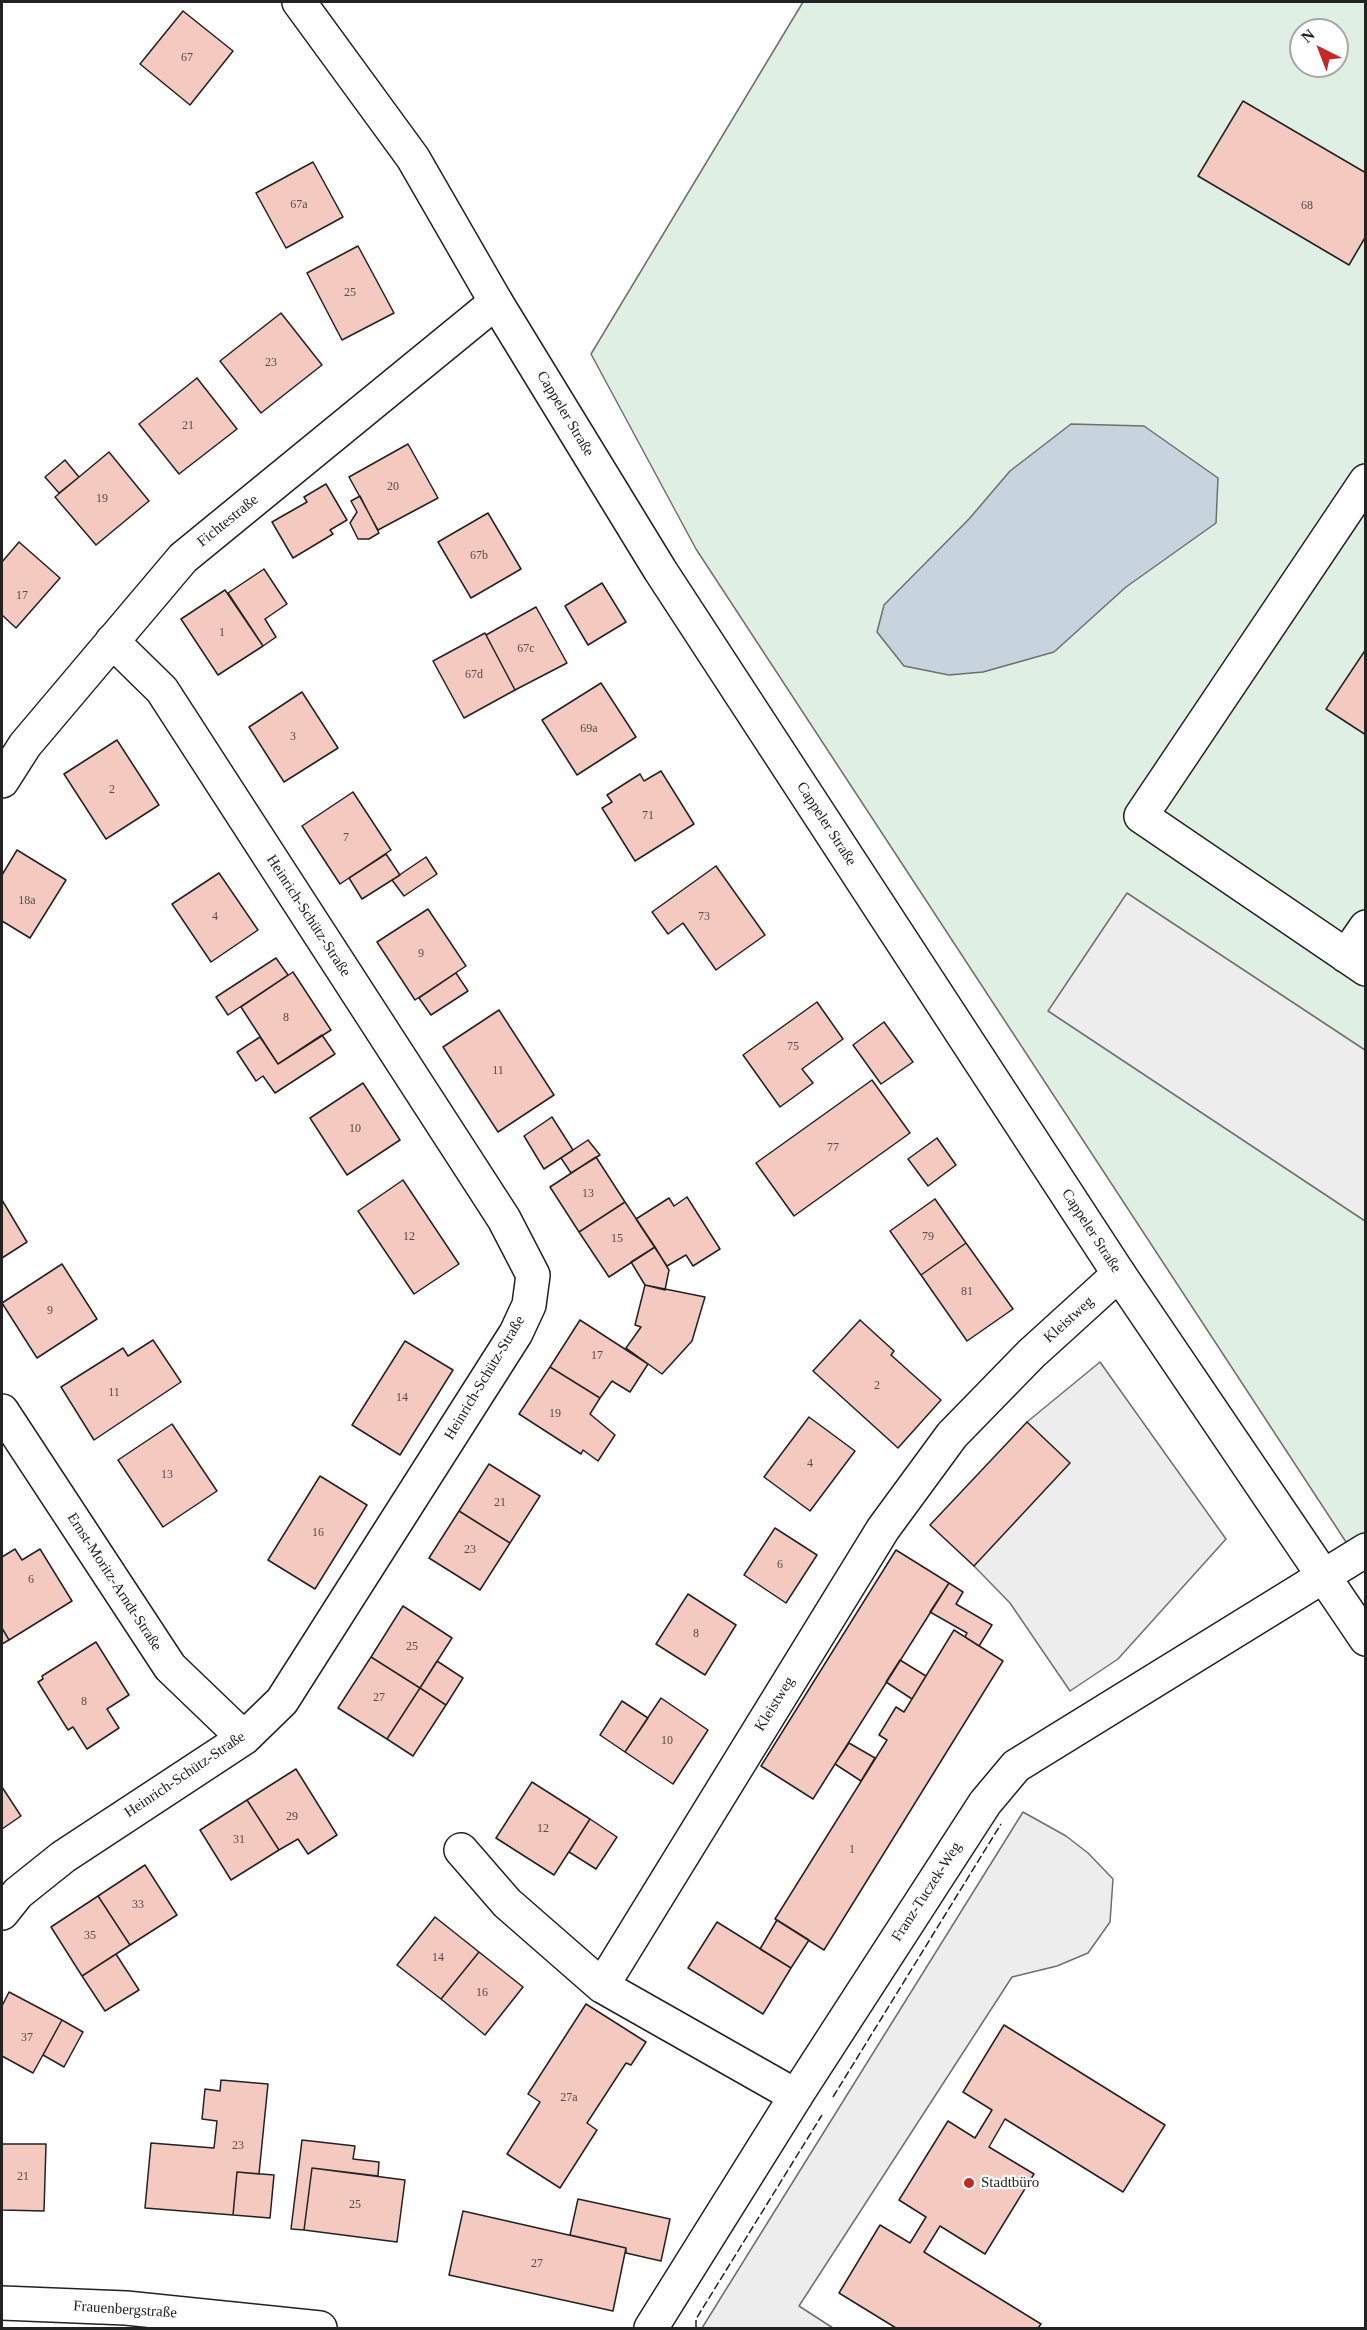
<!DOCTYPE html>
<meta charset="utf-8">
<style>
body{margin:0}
#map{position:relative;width:1367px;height:2330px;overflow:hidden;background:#fff;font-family:Georgia,serif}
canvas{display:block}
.frame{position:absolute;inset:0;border:3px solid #222;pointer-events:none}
.north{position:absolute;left:1289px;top:18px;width:60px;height:60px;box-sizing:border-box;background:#fff;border:2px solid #a7a7a7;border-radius:50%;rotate:318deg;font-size:16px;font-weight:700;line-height:24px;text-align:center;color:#222}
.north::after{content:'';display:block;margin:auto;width:21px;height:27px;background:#c62828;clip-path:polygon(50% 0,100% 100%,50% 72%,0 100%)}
</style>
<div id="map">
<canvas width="1367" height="2330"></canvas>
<div class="frame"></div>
<div class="north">N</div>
</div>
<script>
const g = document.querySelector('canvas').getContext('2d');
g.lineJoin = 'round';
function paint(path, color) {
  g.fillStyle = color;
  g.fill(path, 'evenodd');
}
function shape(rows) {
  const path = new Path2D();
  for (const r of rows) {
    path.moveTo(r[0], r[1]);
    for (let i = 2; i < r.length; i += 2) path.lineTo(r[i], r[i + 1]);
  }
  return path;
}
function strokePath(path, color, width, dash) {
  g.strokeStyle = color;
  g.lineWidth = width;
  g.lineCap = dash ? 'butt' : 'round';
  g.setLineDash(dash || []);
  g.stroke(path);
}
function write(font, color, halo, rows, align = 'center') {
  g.font = font + ' Georgia,serif';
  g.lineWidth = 4.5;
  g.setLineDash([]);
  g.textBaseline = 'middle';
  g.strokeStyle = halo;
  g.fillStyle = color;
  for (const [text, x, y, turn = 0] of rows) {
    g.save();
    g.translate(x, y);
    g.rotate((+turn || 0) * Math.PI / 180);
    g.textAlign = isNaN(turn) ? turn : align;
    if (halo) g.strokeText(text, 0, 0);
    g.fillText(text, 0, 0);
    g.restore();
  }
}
const green = shape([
 [803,2,1365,2,1365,1571,696,549,591,354,803,2],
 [1301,30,1337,30,1337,66,1301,66,1301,30]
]);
paint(green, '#e0efe3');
strokePath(green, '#6f6f6f', 1.5);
const parking = shape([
 [1127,893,1365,1050,1365,1221,1048,1011,1127,893],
 [1100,1362,1226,1539,1118,1659,1070,1691,1010,1603,974,1566,1027,1422,1100,1362],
 [1023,1812,1066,1836,1088,1853,1113,1879,1110,1922,1088,1953,1057,1966,1012,1977,799,2306,833,2328,702,2328,1023,1812]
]);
paint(parking, '#ededed');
strokePath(parking, '#6f6f6f', 1.5);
const water = shape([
 [1071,424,1144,426,1218,478,1216,523,1126,587,1054,652,983,672,949,675,904,666,877,632,884,605,969,519,1010,471,1071,424]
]);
paint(water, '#c7d3dd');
strokePath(water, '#6f6f6f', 1.5);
const building = shape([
 [183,11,233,51,190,105,140,64,183,11],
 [1243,101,1366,173,1366,236,1349,265,1198,176,1243,101],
 [313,162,343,217,286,248,256,193,313,162],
 [358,246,394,313,342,340,307,273,358,246],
 [281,313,322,365,261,413,220,361,281,313],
 [197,378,237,429,179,474,139,424,197,378],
 [408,444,438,498,378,530,349,477,408,444],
 [109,452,149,501,96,545,55,497,109,452],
 [65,460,79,477,59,493,45,477,65,460],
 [326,484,347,520,330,530,333,534,293,558,272,522,307,502,304,497,326,484],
 [360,496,379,533,369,539,358,539,350,523,357,512,351,501,360,496],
 [488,513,521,569,471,598,438,542,488,513],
 [19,542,60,578,16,628,2,615,2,562,19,542],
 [264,569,287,604,265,619,276,637,263,646,228,593,264,569],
 [602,583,626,622,588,645,565,606,602,583],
 [225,590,263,646,218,675,181,619,225,590],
 [536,607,567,663,515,690,486,635,536,607],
 [485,633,515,690,464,718,433,661,485,633],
 [1366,649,1366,735,1326,709,1366,649],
 [601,683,636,737,577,775,542,720,601,683],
 [302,692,338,748,284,782,249,727,302,692],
 [117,740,159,805,106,839,64,774,117,740],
 [661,771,694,824,635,861,602,808,612,802,607,795,640,774,644,781,661,771],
 [353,792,391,850,340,884,302,826,353,792],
 [17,850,66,880,30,938,2,921,2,875,17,850],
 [386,854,400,875,362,899,349,878,386,854],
 [426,857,437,874,404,896,392,880,426,857],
 [716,866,765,935,716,970,683,923,668,934,652,912,716,866],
 [219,873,258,930,211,962,172,904,219,873],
 [428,909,466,966,415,1000,377,942,428,909],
 [276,958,288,975,228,1015,216,997,276,958],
 [293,972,331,1030,278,1064,241,1007,293,972],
 [456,973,468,991,431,1015,419,998,456,973],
 [817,1002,843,1039,802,1069,813,1083,780,1107,743,1055,817,1002],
 [499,1010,554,1095,498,1132,443,1047,499,1010],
 [884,1022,913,1062,881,1084,853,1045,884,1022],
 [322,1035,335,1054,275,1093,263,1076,256,1081,237,1052,260,1037,278,1064,322,1035],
 [872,1080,910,1133,794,1216,756,1163,872,1080],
 [363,1083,400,1140,347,1175,310,1118,363,1083],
 [552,1117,573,1150,544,1169,524,1136,552,1117],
 [937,1138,956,1165,928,1186,908,1159,937,1138],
 [588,1140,600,1155,571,1173,561,1158,588,1140],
 [596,1157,625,1202,579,1232,550,1187,596,1157],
 [403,1180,459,1264,414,1294,358,1211,403,1180],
 [687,1197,720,1249,693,1266,686,1255,667,1266,636,1219,669,1198,674,1206,687,1197],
 [935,1199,966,1243,921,1275,890,1231,935,1199],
 [2,1200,27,1242,2,1258,2,1200],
 [625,1202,655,1247,609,1277,579,1232,625,1202],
 [966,1243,1013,1309,967,1341,921,1275,966,1243],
 [655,1247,669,1270,665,1290,645,1285,631,1262,655,1247],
 [62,1264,97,1319,37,1358,2,1303,62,1264],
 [645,1285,705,1297,692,1341,662,1374,626,1348,641,1327,635,1325,645,1285],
 [580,1320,648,1364,630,1392,612,1381,600,1398,550,1367,580,1320],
 [860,1320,894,1351,891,1355,941,1400,898,1448,813,1371,860,1320],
 [153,1340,181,1382,94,1440,61,1387,123,1348,128,1356,153,1340],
 [405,1341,453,1370,400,1455,352,1425,405,1341],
 [550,1367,600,1398,590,1414,615,1435,598,1461,583,1450,581,1454,519,1414,550,1367],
 [809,1417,855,1451,810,1511,764,1477,809,1417],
 [1027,1422,1070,1463,974,1566,930,1525,1027,1422],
 [172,1424,217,1491,163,1527,118,1460,172,1424],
 [489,1464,540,1496,510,1543,459,1511,489,1464],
 [320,1476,367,1505,315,1589,268,1560,320,1476],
 [459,1511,510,1543,480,1590,429,1558,459,1511],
 [775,1528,817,1555,786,1603,744,1575,775,1528],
 [15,1549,22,1560,40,1549,72,1601,9,1640,2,1628,2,1557,15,1549],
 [896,1550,949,1583,813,1799,761,1766,896,1550],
 [949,1583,963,1592,956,1604,992,1625,979,1646,965,1637,967,1633,930,1612,949,1583],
 [688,1594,736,1625,705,1675,656,1644,688,1594],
 [403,1606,452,1638,420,1688,371,1657,403,1606],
 [2,1628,9,1640,2,1644,2,1628],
 [954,1630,1003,1661,824,1950,775,1919,887,1740,879,1735,896,1707,904,1712,954,1630],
 [96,1642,129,1695,107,1709,119,1728,87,1749,73,1727,68,1730,38,1682,43,1679,42,1676,96,1642],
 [371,1657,420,1688,387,1739,338,1708,371,1657],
 [900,1660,926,1676,912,1699,886,1682,900,1660],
 [437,1661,463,1678,446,1705,420,1688,437,1661],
 [420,1688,446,1705,413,1756,387,1739,420,1688],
 [661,1698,708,1730,673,1784,625,1752,661,1698],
 [622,1701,648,1718,625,1752,600,1735,622,1701],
 [849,1743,875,1758,861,1781,835,1764,849,1743],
 [296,1769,337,1835,308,1854,298,1839,279,1850,247,1800,296,1769],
 [532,1782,590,1819,554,1875,496,1838,532,1782],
 [2,1787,21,1816,2,1829,2,1787],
 [247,1800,279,1850,231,1880,200,1830,247,1800],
 [590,1819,617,1837,596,1869,569,1852,590,1819],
 [145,1865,177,1915,130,1945,98,1896,145,1865],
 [98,1896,130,1945,82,1976,51,1927,98,1896],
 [435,1917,479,1952,441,1999,397,1965,435,1917],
 [777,1920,809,1940,791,1968,760,1949,777,1920],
 [717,1922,791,1968,763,2014,688,1968,717,1922],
 [479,1952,523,1987,485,2035,441,1999,479,1952],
 [116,1954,139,1990,105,2011,82,1976,116,1954],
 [9,1992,62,2020,33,2073,2,2056,2,2006,9,1992],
 [586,2004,646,2042,631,2065,626,2063,587,2123,597,2130,560,2188,507,2154,540,2102,528,2094,586,2004],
 [62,2020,83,2032,64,2067,43,2055,62,2020],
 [1004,2025,1165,2125,1123,2192,1005,2119,989,2147,1034,2174,985,2254,940,2226,924,2252,1041,2324,1038,2328,896,2328,839,2293,880,2225,910,2243,926,2217,899,2200,948,2121,975,2138,992,2110,963,2092,1004,2025],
 [221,2080,268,2084,259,2174,237,2172,233,2215,145,2208,151,2143,214,2148,217,2121,202,2119,205,2089,220,2091,221,2080],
 [302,2140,355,2146,353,2159,379,2162,378,2176,312,2168,304,2230,291,2229,302,2140],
 [2,2144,46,2144,44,2211,2,2210,2,2144],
 [312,2168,405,2180,397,2242,304,2230,312,2168],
 [237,2172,274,2175,270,2218,233,2215,237,2172],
 [578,2199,670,2219,661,2261,626,2253,626,2248,570,2235,578,2199],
 [463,2211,626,2248,613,2311,449,2275,463,2211]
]);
paint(building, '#f3c9c0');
strokePath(building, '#222', 1.5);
const minor = shape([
 [1366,481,1141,816,1366,969],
 [2,781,25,745,183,558,496,302],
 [1346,956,1366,927],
 [2,1411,170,1667,244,1738],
 [461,1850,507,1903,602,1986],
 [2,1913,18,1893,63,1857,244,1738,282,1701,516,1333,529,1305,533,1275,504,1219,162,690,112,641],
 [796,2096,602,1986,883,1529,952,1435,1031,1354,1119,1274],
 [2,2303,126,2308,320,2328],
 [651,2328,799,2091,985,1803,1016,1766,1366,1550]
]);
const major = shape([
 [299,2,413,158,496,302,660,570,1119,1274,1366,1639]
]);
strokePath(minor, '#222', 36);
strokePath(major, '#222', 36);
strokePath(minor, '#fff', 33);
strokePath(major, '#fff', 33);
strokePath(shape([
 [833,2097,1001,1824],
 [696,2328,696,2319,822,2115]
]), '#222', 1.5, [8, 3]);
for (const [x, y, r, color] of [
 [969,2183,6,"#c62828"]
]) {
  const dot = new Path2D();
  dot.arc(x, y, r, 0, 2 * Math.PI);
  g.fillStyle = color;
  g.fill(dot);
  strokePath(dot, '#fff', 2);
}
write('12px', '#564c4a', null, [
 ["67",187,58],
 ["67a",299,205],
 ["68",1307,206],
 ["25",350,293],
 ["23",271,363],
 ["21",188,426],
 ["20",393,487],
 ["19",102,499],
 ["67b",479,556],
 ["17",22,596],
 ["1",222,633],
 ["67c",526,649],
 ["67d",474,675],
 ["69a",589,729],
 ["3",293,737],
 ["2",112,790],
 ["71",648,816],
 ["7",346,838],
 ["18a",27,901],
 ["4",215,917],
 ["73",704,917],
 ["9",421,954],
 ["8",286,1018],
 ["75",793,1047],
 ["11",498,1071],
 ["10",355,1129],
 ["77",833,1148],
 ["13",588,1194],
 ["12",409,1237],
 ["79",928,1237],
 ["15",617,1239],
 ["81",967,1292],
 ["9",50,1311],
 ["17",597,1356],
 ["2",877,1386],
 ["11",114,1393],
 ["14",402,1398],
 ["19",555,1414],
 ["4",810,1464],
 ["13",167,1475],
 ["21",500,1503],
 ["16",318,1533],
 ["23",470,1550],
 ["6",780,1565],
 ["6",31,1580],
 ["8",696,1634],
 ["25",412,1647],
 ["27",379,1698],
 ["8",84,1702],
 ["10",667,1741],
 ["29",292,1817],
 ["12",543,1829],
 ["31",239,1840],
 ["1",852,1850],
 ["33",138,1905],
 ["35",90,1936],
 ["14",438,1958],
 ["16",482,1993],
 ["37",27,2038],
 ["27a",569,2098],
 ["23",238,2146],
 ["21",23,2177],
 ["25",355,2205],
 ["27",537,2264]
]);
write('15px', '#222', '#fff', [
 ["Cappeler Straße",565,414,59],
 ["Fichtestraße",228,521,-39],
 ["Cappeler Straße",826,824,57],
 ["Heinrich-Schütz-Straße",308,916,57],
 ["Cappeler Straße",1091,1231,57],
 ["Kleistweg",1069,1320,-42],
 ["Heinrich-Schütz-Straße",485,1378,-59],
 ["Ernst-Moritz-Arndt-Straße",114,1582,57],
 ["Kleistweg",775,1704,-58],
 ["Heinrich-Schütz-Straße",185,1775,-34],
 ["Franz-Tuczek-Weg",927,1892,-57],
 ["Frauenbergstraße",125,2310,4]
]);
write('15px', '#222', '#fff', [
 ["Stadtbüro",981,2183]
], 'left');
</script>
